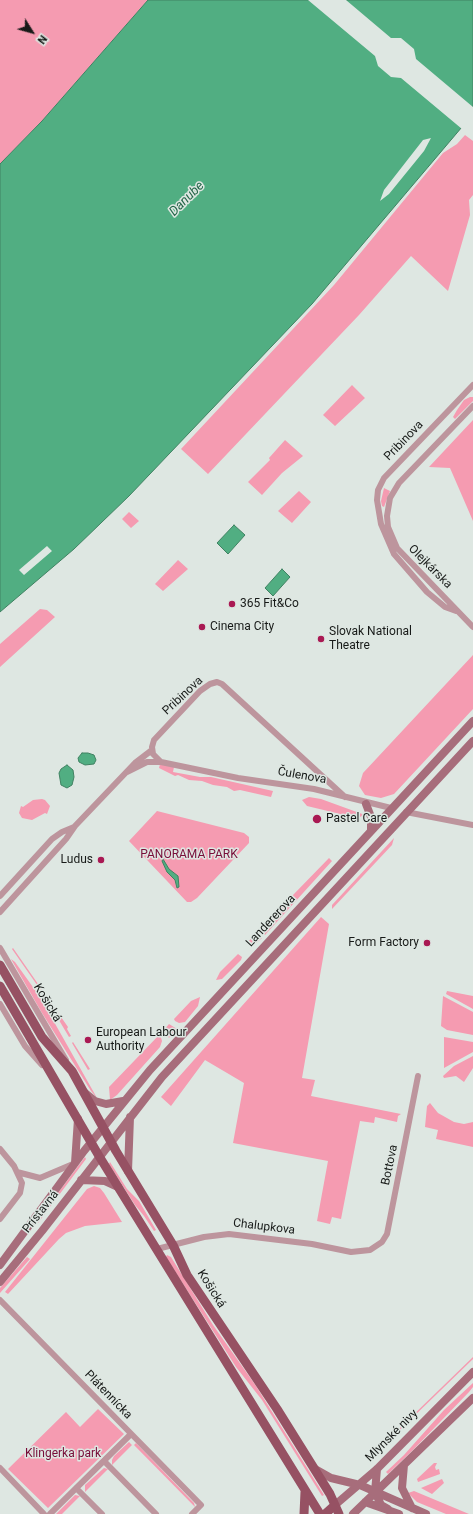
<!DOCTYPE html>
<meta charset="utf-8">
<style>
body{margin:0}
#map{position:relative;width:473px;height:1514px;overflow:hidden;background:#dee7e2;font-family:Roboto,sans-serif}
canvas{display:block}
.north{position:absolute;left:12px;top:12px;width:40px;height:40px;-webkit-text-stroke:3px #dee7e2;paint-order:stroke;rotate:127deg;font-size:11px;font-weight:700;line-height:16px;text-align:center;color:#171a18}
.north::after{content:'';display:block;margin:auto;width:14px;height:18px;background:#171a18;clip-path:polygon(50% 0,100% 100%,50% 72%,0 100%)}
</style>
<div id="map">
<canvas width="473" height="1514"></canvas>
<div class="north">N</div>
</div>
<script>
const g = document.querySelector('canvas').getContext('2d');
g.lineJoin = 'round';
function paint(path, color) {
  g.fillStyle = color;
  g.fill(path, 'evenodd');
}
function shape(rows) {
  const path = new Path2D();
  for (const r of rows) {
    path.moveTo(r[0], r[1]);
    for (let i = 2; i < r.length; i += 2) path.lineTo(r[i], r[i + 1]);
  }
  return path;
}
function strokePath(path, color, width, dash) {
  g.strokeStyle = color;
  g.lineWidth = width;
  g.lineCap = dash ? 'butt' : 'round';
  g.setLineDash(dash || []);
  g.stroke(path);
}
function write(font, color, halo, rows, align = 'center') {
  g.font = font + ' Roboto,sans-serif';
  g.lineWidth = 3;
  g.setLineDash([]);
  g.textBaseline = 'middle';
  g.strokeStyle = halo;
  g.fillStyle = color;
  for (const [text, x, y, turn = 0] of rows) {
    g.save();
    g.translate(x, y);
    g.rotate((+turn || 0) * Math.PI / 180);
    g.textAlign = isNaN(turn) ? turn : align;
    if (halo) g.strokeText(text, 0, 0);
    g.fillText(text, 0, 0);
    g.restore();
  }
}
paint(shape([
 [0,0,148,0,42,121,0,164],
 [465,135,473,141,473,195,469,200,470,215,448,291,411,256,359,315,208,474,181,449,334,285,443,153,457,144],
 [352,385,365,398,335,426,323,415],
 [470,397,473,397,473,401,455,419,453,417,457,410,464,400],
 [473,420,473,521,450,468,429,467],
 [285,440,303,456,282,473,262,495,248,482,270,460,269,458],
 [384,488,390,491,384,507,382,506,381,501],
 [299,491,311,502,292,523,278,511],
 [129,512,139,521,131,528,122,519],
 [178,560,188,569,163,591,155,584],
 [40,609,47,610,55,617,0,667,0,644],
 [473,655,473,709,394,794,381,798,365,795,359,786,363,773],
 [160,764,174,767,173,772,200,777,211,777,273,791,271,797,240,790,234,791,227,787,213,785,202,781,189,780,178,775,175,776,159,768],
 [309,797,321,799,365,815,357,818,307,806,302,800],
 [42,799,45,800,50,806,47,814,45,813,32,820,22,818,19,813,21,806,23,807,33,800],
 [157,811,244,833,249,837,249,843,197,898,191,902,187,902,129,841],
 [394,838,392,845,332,909,332,905],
 [329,858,332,861,265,935,259,930],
 [321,917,329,924,302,1078,315,1080,311,1096,401,1114,398,1116,397,1122,375,1117,374,1123,360,1121,341,1219,332,1217,330,1224,317,1221,328,1161,233,1143,244,1083,205,1060,171,1106,161,1097],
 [256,933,262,938,255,944,250,944,248,942],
 [13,948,68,1027,67,1029,71,1036,69,1037,44,995,12,949],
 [238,954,242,957,241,960,222,979,216,980,220,972],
 [11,959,15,962,40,997,97,1098,91,1091,42,1013],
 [447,991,473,996,473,1009,446,994],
 [443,996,473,1012,473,1035,447,1030,441,1026],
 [200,997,198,1006,185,1022,179,1023,175,1021,174,1019,191,1001],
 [169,1024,177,1029,169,1038,164,1030],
 [160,1034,162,1041,160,1047,117,1095,110,1100,109,1087],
 [444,1037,473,1042,473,1052,444,1068],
 [73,1042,90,1069,88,1070,72,1043],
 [473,1056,473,1068,464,1082,456,1076,444,1078,443,1076,454,1066],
 [430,1103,438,1113,454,1122,464,1124,473,1122,473,1147,436,1139,438,1130,425,1127,427,1106],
 [85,1157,86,1159,38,1223,37,1221],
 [110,1162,127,1189,139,1201,156,1230,154,1231,144,1216,135,1205,109,1164],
 [94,1186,100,1188,104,1193,122,1222,85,1226,66,1233,59,1239,8,1294,5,1292,87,1189],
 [167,1255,171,1257,213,1325,256,1386,324,1495,322,1496,262,1400,236,1367,166,1257],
 [27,1257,30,1259,0,1293,0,1288],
 [473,1357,473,1359,376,1453,375,1452],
 [473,1383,473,1387,469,1392,413,1450,388,1474,386,1472,404,1455,444,1410],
 [98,1409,124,1434,48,1508,8,1469,66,1412,80,1427],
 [129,1442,132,1445,112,1465,112,1460,114,1456],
 [136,1443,194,1503,195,1507,134,1445],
 [434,1463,437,1463,435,1467,436,1470,439,1469,440,1474,418,1482,417,1479],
 [104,1468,108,1469,85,1492,85,1485],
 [442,1479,444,1483,432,1494,421,1488],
 [414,1491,469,1514,446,1514,417,1502,408,1493],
 [75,1495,80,1496,62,1514,56,1514]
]), '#f59bb1');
const water = shape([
 [148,0,473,0,473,114,312,304,129,496,74,549,0,612,0,164,42,121,148,0],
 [234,525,245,535,228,554,217,543,234,525],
 [282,569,290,577,273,596,265,588,282,569],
 [82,753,88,753,94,755,96,760,94,764,85,765,79,762,78,758,82,753],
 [67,765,73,770,74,777,72,785,67,788,61,785,59,773,61,769,67,765],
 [163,859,169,869,178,876,179,887,177,888,175,880,167,872,162,861,163,859]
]);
paint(water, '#51ae82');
strokePath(water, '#408262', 1);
paint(shape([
 [308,0,346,0,391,38,401,38,414,49,416,59,473,107,473,117,462,129,401,78,391,77,378,66,375,56],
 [431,138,424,151,389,194,380,201,384,190,423,140],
 [47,546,52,551,24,575,19,570]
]), '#dee7e2');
strokePath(shape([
 [473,406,399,483,390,498,387,516,388,527,397,548,473,627],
 [456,611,445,607,427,592,394,554,381,524,377,500,378,490,384,478,473,385],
 [161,762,153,754,152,747,154,740,200,691,210,684,217,682,222,684,345,797],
 [127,772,147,762,161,762,238,778,314,789,391,808],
 [406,812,473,825],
 [0,896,52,839,62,832,74,827],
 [0,912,66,839,75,826,135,763,152,750],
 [0,948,66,1060],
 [0,1004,25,1046,42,1065],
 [0,1149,14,1166,22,1183,20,1193,0,1219],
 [17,1172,40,1178,73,1164],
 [157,1249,204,1237,229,1234,312,1244,351,1252,370,1250,382,1242,387,1234,418,1076],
 [0,1300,201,1505,192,1514],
 [104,1461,156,1514],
 [0,1468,44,1514],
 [76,1488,102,1514],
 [50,1514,131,1434]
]), '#bd959d', 6);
strokePath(shape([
 [366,804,371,817,371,830],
 [84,1092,95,1101,106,1104,123,1101],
 [75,1163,78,1119],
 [128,1171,130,1117],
 [81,1180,105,1181,118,1187],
 [0,1265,84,1151,150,1070,473,721],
 [0,1282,42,1231,162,1077,473,741],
 [404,1465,402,1488,412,1508],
 [315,1469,331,1478,360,1485,426,1514],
 [377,1469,375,1492,381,1505,388,1509],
 [365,1502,399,1514],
 [335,1505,377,1469,473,1372],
 [353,1514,473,1398]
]), '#a76d7b', 8);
strokePath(shape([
 [0,965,42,1037,72,1071,116,1151,173,1245,187,1275,277,1409,330,1494,339,1514],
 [0,986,99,1156,320,1514],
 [304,1514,305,1492],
 [325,1514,335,1505]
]), '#965163', 9);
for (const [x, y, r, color] of [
 [232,604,4,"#a91953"],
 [202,627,4,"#a91953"],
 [321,639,4,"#a91953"],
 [317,819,5,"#a91953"],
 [101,860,4,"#a91953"],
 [427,943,4,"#a91953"],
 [88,1040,4,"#a91953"]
]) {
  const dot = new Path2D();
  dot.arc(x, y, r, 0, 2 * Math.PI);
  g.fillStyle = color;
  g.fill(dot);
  strokePath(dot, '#dee7e2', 1.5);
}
write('12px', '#171a18', '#dee7e2', [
 ["Pribinova",404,441,-46],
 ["Olejkárska",430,567,45],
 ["Pribinova",183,696,-43],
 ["Čulenova",302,776,10],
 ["Landererova",271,921,-47],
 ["Košická",47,1003,59],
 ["Bottova",390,1165,-78],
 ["Prístavná",41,1212,-52],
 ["Chalupkova",264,1227,7],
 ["Košická",211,1289,58],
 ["Plátennícka",108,1395,46],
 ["Mlynské nivy",392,1436,-45]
]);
write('12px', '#171a18', '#dee7e2', [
 ["365 Fit&Co",240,604],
 ["Cinema City",210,627],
 ["Slovak National",329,632],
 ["Theatre",329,646],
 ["Pastel Care",326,819],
 ["Ludus",93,860,"right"],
 ["Form Factory",419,943,"right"],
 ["European Labour",96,1033],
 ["Authority",96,1047]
], 'left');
write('12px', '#780d39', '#dee7e2', [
 ["PANORAMA PARK",189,855],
 ["Klingerka park",63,1454]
]);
write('italic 13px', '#216547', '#dee7e2', [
 ["Danube",187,199,-45]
]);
</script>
